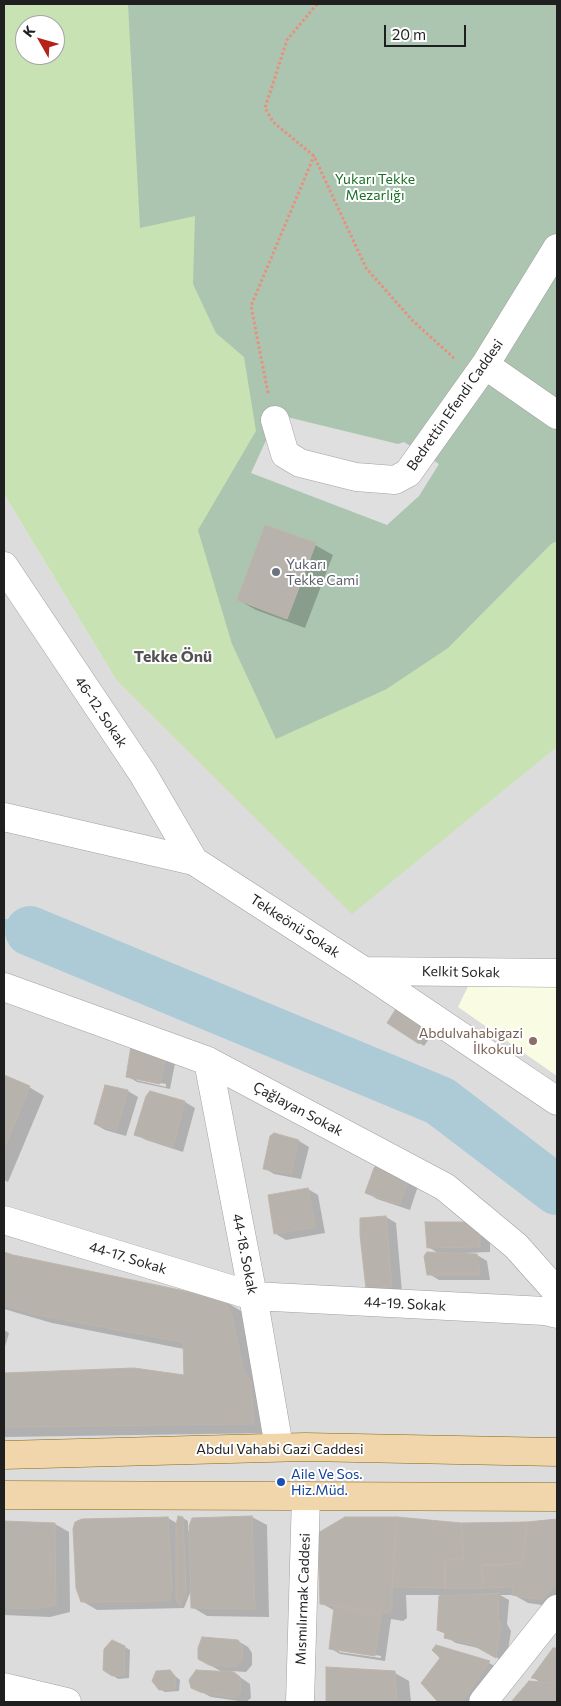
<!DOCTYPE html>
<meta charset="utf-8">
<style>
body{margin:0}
#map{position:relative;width:561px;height:1706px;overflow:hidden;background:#efede7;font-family:Commissioner,sans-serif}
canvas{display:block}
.frame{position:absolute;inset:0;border:5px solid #1f1f1f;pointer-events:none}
.north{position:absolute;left:15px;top:15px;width:50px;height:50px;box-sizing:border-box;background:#fff;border:1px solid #a5a5a5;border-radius:50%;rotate:308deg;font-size:14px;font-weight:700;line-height:20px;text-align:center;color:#1f1f1f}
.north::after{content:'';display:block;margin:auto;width:18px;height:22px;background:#b52219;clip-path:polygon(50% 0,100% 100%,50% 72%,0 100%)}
.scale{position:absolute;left:384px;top:25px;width:82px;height:22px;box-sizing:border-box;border:2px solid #1f1f1f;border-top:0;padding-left:6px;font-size:15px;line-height:18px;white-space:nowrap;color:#1f1f1f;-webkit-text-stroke:4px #fff;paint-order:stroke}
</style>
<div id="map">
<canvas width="561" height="1706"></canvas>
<div class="frame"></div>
<div class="north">K</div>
<div class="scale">20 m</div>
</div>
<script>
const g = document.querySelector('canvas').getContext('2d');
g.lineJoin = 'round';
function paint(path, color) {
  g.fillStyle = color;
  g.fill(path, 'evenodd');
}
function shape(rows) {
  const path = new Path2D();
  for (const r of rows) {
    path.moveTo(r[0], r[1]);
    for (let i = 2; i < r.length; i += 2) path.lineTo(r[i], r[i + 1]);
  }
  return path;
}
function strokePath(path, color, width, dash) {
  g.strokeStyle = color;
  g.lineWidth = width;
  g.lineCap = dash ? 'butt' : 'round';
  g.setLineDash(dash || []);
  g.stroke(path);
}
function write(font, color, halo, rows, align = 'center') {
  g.font = font + ' Commissioner,sans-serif';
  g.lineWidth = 4;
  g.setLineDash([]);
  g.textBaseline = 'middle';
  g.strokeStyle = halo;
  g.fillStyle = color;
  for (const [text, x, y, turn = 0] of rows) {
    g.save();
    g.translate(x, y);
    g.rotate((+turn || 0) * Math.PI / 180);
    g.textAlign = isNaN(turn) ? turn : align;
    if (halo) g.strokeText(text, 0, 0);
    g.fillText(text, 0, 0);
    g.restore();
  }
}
paint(shape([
 [4,494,117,681,352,913,557,747,557,1702,4,1702]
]), '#dddcdc');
paint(shape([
 [472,978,557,980,557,1076,458,1007]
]), '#fafbe3');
paint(shape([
 [4,4,154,4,199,204,249,356,262,430,276,738,385,690,557,528,557,747,352,914,117,681,4,494],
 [25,25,55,25,55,55,25,55]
]), '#c8e2b3');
paint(shape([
 [128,4,557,4,557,541,551,544,448,648,385,690,276,739,232,644,198,530,256,431,244,357,216,333,193,284,195,216,140,228]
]), '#abc5b0');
paint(shape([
 [287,417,398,444,404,442,439,464,419,496,387,525,251,473,268,436]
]), '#dfdfdf');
paint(shape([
 [315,545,333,555,305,628,256,610,238,600],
 [388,1023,435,1030,424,1046],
 [166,1052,176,1058,170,1089,137,1082,127,1076],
 [136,1078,166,1084,166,1087,136,1080],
 [4,1077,29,1087,44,1096,8,1182,4,1180],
 [128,1091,138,1097,126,1136,105,1130,95,1124],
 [151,1092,185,1102,195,1108,183,1152,146,1140,135,1134],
 [274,1135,299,1141,309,1147,301,1179,274,1174,264,1168],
 [375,1169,419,1183,410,1210,377,1199,367,1193],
 [308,1189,318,1195,325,1233,286,1240,276,1234],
 [386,1217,396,1223,402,1292,367,1288],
 [490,1229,490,1252,464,1253,464,1255,477,1255,487,1261,490,1280,439,1280,429,1274,440,1254,428,1247],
 [4,1253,13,1256,223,1300,241,1311,249,1324,272,1433,4,1437,4,1374,134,1369,186,1377,184,1349,52,1323,4,1309],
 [4,1330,9,1333,4,1350],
 [252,1517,267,1525,269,1617,207,1616,192,1607,192,1588,184,1608,97,1610,82,1601,168,1518,178,1524,183,1518,188,1521,188,1532,193,1520],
 [346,1518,397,1518,461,1524,557,1521,557,1607,528,1603,514,1595,500,1595,509,1600,507,1624,511,1631,506,1663,482,1649,456,1643,446,1637,446,1634,438,1630,440,1595,406,1595,407,1618,403,1621,391,1619,385,1661,340,1654,330,1648,335,1611,321,1603],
 [339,1649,381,1656,381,1658,339,1652],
 [4,1522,55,1524,69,1532,70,1612,50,1617,4,1615],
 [238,1641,248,1647,252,1653,252,1665,246,1672,231,1671,250,1684,251,1698,246,1702,211,1697,192,1687,224,1673,199,1659],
 [437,1646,489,1663,499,1668,476,1702,440,1702,423,1683,441,1658],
 [125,1647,130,1650,129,1678,118,1679,112,1675],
 [554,1649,557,1650,557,1702,513,1702,530,1682,542,1683,533,1678],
 [327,1669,395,1673,409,1681,411,1702,328,1702],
 [170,1672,180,1680,179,1691,165,1692,159,1689]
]), '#0003');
strokePath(shape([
 [4,923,30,931]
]), '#adcbd7', 9);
strokePath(shape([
 [30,931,440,1101,557,1190]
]), '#adcbd7', 50);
const building = shape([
 [265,525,316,543,287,619,237,600,265,525],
 [397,1007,431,1026,419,1044,387,1023,397,1007],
 [131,1046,167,1051,160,1084,126,1077,131,1046],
 [4,1075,30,1086,4,1149,4,1075],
 [105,1085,128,1090,116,1131,94,1124,105,1085],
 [150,1091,185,1101,173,1147,134,1135,146,1096,150,1091],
 [274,1133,299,1140,291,1174,263,1169,270,1136,274,1133],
 [379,1163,410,1176,399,1205,365,1193,374,1168,379,1163],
 [308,1188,315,1227,274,1234,268,1195,308,1188],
 [386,1216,392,1287,366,1289,360,1235,360,1218,386,1216],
 [425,1222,480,1222,480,1247,427,1248,425,1222],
 [4,1252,13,1255,223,1299,231,1312,243,1369,251,1383,254,1424,4,1427,4,1373,134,1368,184,1375,183,1342,33,1314,4,1305,4,1252],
 [427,1252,477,1254,480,1275,427,1275,424,1256,427,1252],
 [178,1516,183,1517,186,1588,180,1605,176,1600,176,1525,178,1516],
 [252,1516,255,1609,191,1608,189,1526,192,1518,252,1516],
 [168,1517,172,1588,169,1601,81,1602,76,1588,73,1529,75,1522,82,1519,168,1517],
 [345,1517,397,1517,392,1584,392,1610,388,1613,320,1604,318,1533,345,1517],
 [397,1517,461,1523,464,1558,445,1561,445,1588,392,1587,397,1517],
 [557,1519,557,1583,542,1600,512,1595,513,1587,483,1588,482,1565,503,1565,522,1562,527,1522,557,1519],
 [4,1521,55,1523,56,1605,35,1609,4,1608,4,1521],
 [527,1522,522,1562,503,1565,482,1565,483,1588,445,1588,445,1561,464,1558,461,1523,527,1522],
 [499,1593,498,1618,501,1625,496,1658,471,1644,444,1638,445,1633,437,1630,439,1596,499,1593],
 [334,1607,381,1614,375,1656,329,1649,334,1607],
 [202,1637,238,1640,242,1646,242,1659,235,1667,209,1665,198,1659,198,1648,202,1637],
 [112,1640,125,1646,124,1675,112,1676,103,1670,104,1649,112,1640],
 [436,1645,490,1661,462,1702,438,1702,421,1683,440,1658,432,1650,436,1645],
 [553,1648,557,1648,557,1681,531,1678,553,1648],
 [326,1667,395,1671,397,1702,326,1702,326,1667],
 [170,1670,175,1676,175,1689,159,1690,152,1681,156,1671,170,1670],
 [196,1670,234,1672,240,1677,241,1692,235,1698,200,1692,191,1688,189,1680,196,1670],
 [529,1681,557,1683,557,1702,511,1702,529,1681]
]);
paint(building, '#b8b2ad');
strokePath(building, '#bfb5ab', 1);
const minor = shape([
 [485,365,557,415],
 [275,420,285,454,300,463,356,477,395,480,408,473,485,365,557,248],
 [4,566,143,774,194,861],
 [4,817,194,861,364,971,557,1101],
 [364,971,557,973],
 [4,987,208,1061,445,1187,516,1246,557,1292],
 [208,1061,253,1296,279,1447],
 [4,1220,253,1296,545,1311,557,1314],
 [4,1687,67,1702],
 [300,1702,306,1496],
 [483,1702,557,1609]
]);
const primary = shape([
 [4,1455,305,1447,557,1452],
 [4,1495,557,1497]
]);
strokePath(minor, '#a0a0a0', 29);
strokePath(primary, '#886813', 29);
strokePath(shape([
 [317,4,287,40,265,108,273,122,314,156,366,268,413,321,455,359],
 [268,393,251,306,314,156]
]), '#e98f7e', 3, [2.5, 2.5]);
strokePath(minor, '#fff', 28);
strokePath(primary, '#f0d6aa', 28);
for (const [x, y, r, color] of [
 [276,572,5,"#6b7280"],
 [533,1041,5,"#8d6e63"],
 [281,1482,5,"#1a4fb4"]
]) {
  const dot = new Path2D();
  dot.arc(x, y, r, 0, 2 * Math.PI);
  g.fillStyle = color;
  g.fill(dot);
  strokePath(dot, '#fff', 2);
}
write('14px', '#1a7126', '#fff', [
 ["Yukarı Tekke",375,179],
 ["Mezarlığı",375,195]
]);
write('14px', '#1f1f1f', '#fff', [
 ["Bedrettin Efendi Caddesi",455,405,-55],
 ["46-12. Sokak",101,712,56],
 ["Tekkeönü Sokak",295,926,33],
 ["Kelkit Sokak",461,972,1],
 ["Çağlayan Sokak",298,1109,28],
 ["44-18. Sokak",245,1254,79],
 ["44-17. Sokak",128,1258,17],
 ["44-19. Sokak",405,1304,3],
 ["Abdul Vahabi Gazi Caddesi",280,1449],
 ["Mısmılırmak Caddesi",303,1599,-88]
]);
write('14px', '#5b616d', '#fff', [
 ["Yukarı",286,564],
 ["Tekke Cami",286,580]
], 'left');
write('14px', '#785e54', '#fff', [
 ["Abdulvahabigazi",523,1033],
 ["İlkokulu",523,1049]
], 'right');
write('14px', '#164399', '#fff', [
 ["Aile Ve Sos.",291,1474],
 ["Hiz.Müd.",291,1490]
], 'left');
write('bold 16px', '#525252', '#fff', [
 ["Tekke Önü",173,657]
]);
</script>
